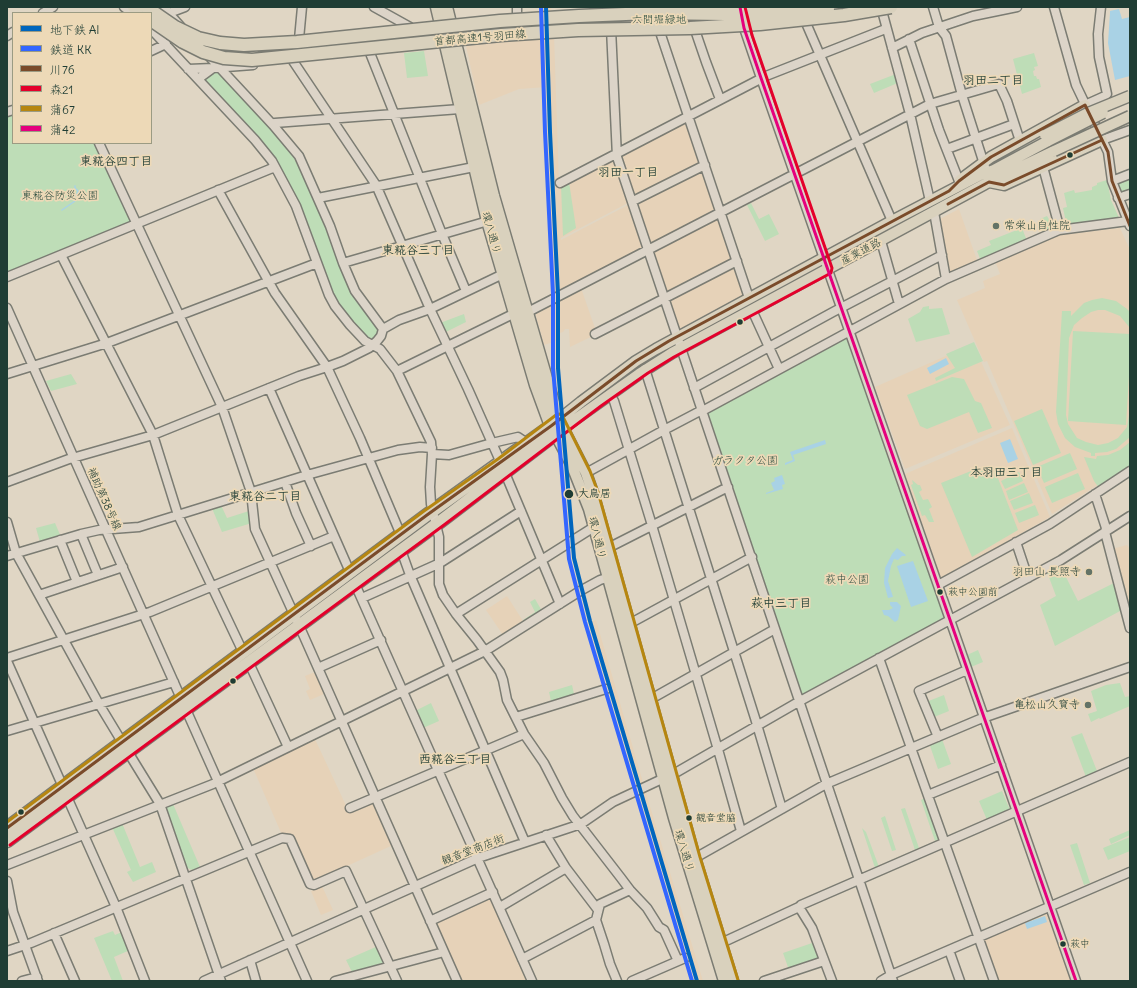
<!DOCTYPE html>
<meta charset="utf-8">
<style>
body{margin:0}
#map{position:relative;width:1137px;height:988px;overflow:hidden;background:#e0d6c4;font-family:Delius,"Klee One",sans-serif}
canvas{display:block}
.frame{position:absolute;inset:0;border:8px solid #1f3d34;pointer-events:none}
.legend{position:absolute;left:12px;top:12px;width:140px;height:132px;box-sizing:border-box;background:#edd9b7;border:1px solid #9b9b83;margin:0;padding:5px 7px;list-style:none;font-size:12px;color:#1f3d34}
.legend li{display:flex;align-items:center;gap:8px;height:20px}
.legend b{width:20px;border:1px solid #9b9b83}
</style>
<div id="map">
<canvas width="1137" height="988"></canvas>
<div class="frame"></div>
<ul class="legend">
<li><b style="height:5px;background:#0065bd"></b>地下鉄 Al</li>
<li><b style="height:5px;background:#36f"></b>鉄道 KK</li>
<li><b style="height:5px;background:#7a4b2a"></b>川76</li>
<li><b style="height:5px;background:#e4002b"></b>森21</li>
<li><b style="height:5px;background:#b68610"></b>蒲67</li>
<li><b style="height:5px;background:#e5007d"></b>蒲42</li>
</ul>
</div>
<script>
const g = document.querySelector('canvas').getContext('2d');
g.lineJoin = 'round';
function paint(path, color) {
  g.fillStyle = color;
  g.fill(path, 'evenodd');
}
function shape(rows) {
  const path = new Path2D();
  for (const r of rows) {
    path.moveTo(r[0], r[1]);
    for (let i = 2; i < r.length; i += 2) path.lineTo(r[i], r[i + 1]);
  }
  return path;
}
function strokePath(path, color, width, dash) {
  g.strokeStyle = color;
  g.lineWidth = width;
  g.lineCap = dash ? 'butt' : 'round';
  g.setLineDash(dash || []);
  g.stroke(path);
}
function write(font, color, halo, rows, align = 'center') {
  g.font = font + ' Delius,"Klee One",sans-serif';
  g.lineWidth = 3.5;
  g.setLineDash([]);
  g.textBaseline = 'middle';
  g.strokeStyle = halo;
  g.fillStyle = color;
  for (const [text, x, y, turn = 0] of rows) {
    g.save();
    g.translate(x, y);
    g.rotate((+turn || 0) * Math.PI / 180);
    g.textAlign = isNaN(turn) ? turn : align;
    if (halo) g.strokeText(text, 0, 0);
    g.fillText(text, 0, 0);
    g.restore();
  }
}
paint(shape([
 [543,7,551,7,554,35,559,186,612,158,628,203,561,238,561,240,628,205,643,250,554,296,546,87,519,89,479,105,466,46,543,38],
 [686,118,703,164,635,199,620,153],
 [704,169,717,210,650,244,636,202],
 [959,209,978,263,948,276,938,220],
 [719,215,735,260,667,296,652,253,654,249],
 [1120,228,1130,250,1130,465,1101,483,1052,514,987,361,984,362,957,300,985,288,983,281,1000,274,995,261,1058,235],
 [735,262,747,294,683,329,678,328,668,297],
 [581,288,597,334,570,347,569,329,565,329,563,332,556,334,556,341,544,345,535,312],
 [973,344,1010,425,905,469,875,387],
 [1012,428,1050,517,941,579,905,474],
 [1127,545,1129,548,1130,548,1129,612,1112,549],
 [507,596,523,621,503,635,486,610],
 [596,620,649,803,703,981,695,981,634,771,588,622],
 [315,672,324,694,310,700,306,691,310,689,305,676],
 [314,737,349,812,374,801,393,845,312,882,282,835,253,768],
 [322,886,333,910,321,915,311,891],
 [489,896,493,899,528,981,459,981,434,921],
 [1046,912,1071,981,996,981,982,939]
]), '#e6d2b8');
paint(shape([
 [424,51,428,76,407,78,404,53],
 [1034,53,1038,66,1034,67,1035,70,1033,71,1034,76,1036,76,1037,79,1039,79,1041,87,1022,94,1013,59],
 [218,71,259,113,289,150,309,183,328,228,378,329,378,333,375,337,370,339,365,337,338,305,287,181,206,83,206,76,208,74],
 [896,74,900,82,874,93,870,84],
 [13,112,13,143,94,143,131,220,130,223,7,274,7,115],
 [1130,176,1130,191,1126,193,1121,192,1119,184,1120,180],
 [1107,180,1111,200,1120,220,1067,227,1063,208,1067,207,1064,193,1074,190,1075,193,1092,190,1092,187,1097,185,1097,183],
 [569,182,576,228,563,236,561,186],
 [751,203,759,219,769,214,779,234,765,241,747,205],
 [1047,216,1050,221,1054,220,1057,227,1043,233,1040,219],
 [1022,228,1027,241,981,261,977,251,991,245,989,241],
 [1102,298,1116,301,1127,309,1130,312,1130,328,1120,316,1105,310,1098,310,1091,312,1082,318,1074,325,1069,338,1066,415,1068,424,1077,438,1086,442,1098,445,1108,443,1118,438,1127,427,1130,409,1130,437,1116,449,1107,452,1095,453,1095,456,1091,456,1091,453,1075,447,1065,438,1058,424,1056,412,1062,311,1071,311,1071,316,1084,303,1092,300],
 [929,306,929,309,942,308,950,334,916,342,908,319,920,312,923,307],
 [464,314,466,322,444,333,440,323],
 [1073,331,1130,334,1130,360,1126,425,1068,421],
 [846,337,944,617,943,620,802,696,801,695,706,413],
 [974,342,983,361,936,381,935,378,955,368,946,354],
 [71,374,77,384,51,391,46,381],
 [952,377,964,379,975,401,981,403,992,428,978,433,969,412,927,429,920,426,907,395],
 [1042,409,1061,453,1033,465,1014,421],
 [1130,442,1130,468,1099,488,1094,481,1084,457,1096,459,1097,456,1108,455,1120,450],
 [1070,453,1077,469,1044,483,1037,467],
 [981,467,983,472,994,468,1018,530,972,557,941,483],
 [1019,472,1023,481,1005,489,1001,481],
 [1078,473,1085,489,1052,503,1045,487],
 [912,480,918,485,920,485,922,490,919,492,923,500,928,499,932,507,929,509,934,522,929,522,925,515,922,516,911,485,913,484],
 [1024,483,1028,492,1009,500,1006,491],
 [1029,493,1033,503,1014,510,1010,501],
 [220,503,227,518,249,511,252,523,222,532,211,506],
 [1035,505,1039,515,1019,523,1015,513],
 [55,523,61,537,40,542,36,528],
 [1061,564,1064,568,1065,575,1078,601,1116,582,1122,610,1055,646,1040,605,1056,596,1047,572],
 [535,599,542,611,525,624,523,620,535,612,530,602],
 [978,650,983,662,971,667,967,657,968,656,967,655],
 [1120,683,1125,697,1130,696,1130,706,1100,719,1099,718,1091,722,1088,714,1097,711,1091,691,1106,685],
 [572,685,574,694,553,701,551,701,549,692],
 [944,695,949,711,934,717,926,702],
 [431,703,439,721,423,728,415,711],
 [1082,733,1097,771,1086,777,1071,737],
 [942,739,951,764,938,769,929,743],
 [1002,791,1010,810,987,820,979,801],
 [925,798,939,839,935,841,921,800],
 [173,804,200,867,192,870,183,866,163,808],
 [905,808,919,848,915,850,901,809],
 [885,816,896,850,892,851,881,818],
 [122,823,140,867,152,862,156,872,133,882,127,872,131,870,112,827],
 [862,828,866,832,879,867,875,868],
 [1130,830,1130,835,1111,844,1109,839],
 [1130,837,1130,851,1108,860,1103,848],
 [1077,843,1090,883,1084,885,1070,845],
 [113,931,115,935,124,931,130,950,114,957,123,981,112,981,94,938],
 [815,942,821,959,789,970,783,953],
 [378,946,386,964,353,974,346,960]
]), '#beddb7');
paint(shape([
 [1119,9,1122,19,1130,17,1130,76,1115,80,1108,43,1110,13,1110,11],
 [946,358,949,364,930,374,927,368],
 [1010,439,1018,459,1008,463,1000,443],
 [825,440,826,444,793,455,795,461,785,465,785,463,793,460,790,452],
 [782,475,785,484,782,485,783,489,766,494,766,493,774,490,771,483,775,481,774,478],
 [897,548,906,555,905,556,902,556,898,560,894,559,891,566,888,581,893,597,888,598,884,583,885,568,892,554],
 [913,561,928,601,911,607,897,566],
 [890,602,897,602,901,606,898,620,895,622,888,616,884,615,882,610,889,610,893,608,890,605],
 [1045,916,1047,922,1027,929,1025,923]
]), '#a9d2e5');
strokePath(shape([
 [62,210,75,201,74,197,77,194,78,191,75,188,75,186]
]), '#a9d2e5', 1.5);
const minor = shape([
 [124,7,132,13],
 [163,7,181,27],
 [374,7,410,27],
 [517,7,517,16],
 [610,7,617,157,893,981],
 [740,7,744,28,761,78,1076,981],
 [881,7,910,114,930,201],
 [933,7,939,27,946,36,962,95,985,167],
 [1054,7,1076,85,1108,152,1112,181,1130,226],
 [43,13,53,7],
 [169,13,185,7],
 [803,16,892,221],
 [151,29,255,140,272,161,296,206,329,295,335,306,350,325,365,341,380,349,397,371,431,442,432,454,430,487,431,504,439,537,439,584,443,595,456,614,477,640,500,672,503,680,507,700,524,734,544,763,562,798,573,816,621,878,630,890,647,908,659,927,664,930,678,961],
 [695,30,706,62,720,99],
 [660,32,749,298],
 [7,36,13,32],
 [299,39,302,7],
 [909,39,939,130,959,181],
 [892,48,922,33,973,16,1017,7],
 [151,51,166,44],
 [208,51,234,48],
 [370,53,442,234,466,291],
 [207,54,273,125,275,123,460,109],
 [293,61,376,185,430,309,468,389,501,463],
 [188,69,213,68],
 [198,79,213,68,253,65],
 [1085,105,1105,96,1107,94,1099,57,1098,34,1101,7],
 [7,112,13,110],
 [1102,140,1130,130],
 [99,143,222,407,251,492,255,529,302,632,457,981],
 [947,149,1014,124],
 [1043,167,1060,230],
 [1112,181,1130,174],
 [560,183,766,76,883,30,886,28],
 [218,190,275,293,327,367,360,438,401,535],
 [318,198,474,167],
 [1118,198,1130,194],
 [633,201,705,165],
 [934,212,946,279],
 [881,241,899,304],
 [61,255,153,435,178,515,243,652],
 [343,263,488,221],
 [7,277,275,167],
 [7,308,307,981],
 [752,310,779,369],
 [526,313,930,104,999,84,1007,101,1020,141],
 [383,329,399,320,430,309,503,274],
 [595,334,737,261],
 [645,369,755,718,782,809],
 [397,371,515,313],
 [7,374,107,343,317,263],
 [269,388,350,572],
 [694,388,833,312,942,255],
 [610,395,614,401,651,522,719,753,741,831],
 [432,454,449,455,492,443,518,437,527,443],
 [505,473,560,604],
 [586,473,664,430,702,410,706,409,946,279,1059,230,1128,221],
 [7,482,69,459,153,435,299,376,327,367,343,361,369,348,377,341,381,336,383,329,355,291,343,263,330,226,299,156,273,125],
 [285,482,296,513,311,546],
 [1095,494,1106,528,1105,532,1130,628],
 [7,522,16,553,99,704,122,742],
 [81,534,98,575],
 [60,540,77,582],
 [1016,542,1028,578],
 [608,548,728,487],
 [401,550,410,575,525,842],
 [7,556,81,534,99,530,139,527,307,475,398,450,420,447,432,448],
 [355,584,532,981],
 [938,585,1050,524,1130,471],
 [39,595,123,567],
 [362,598,440,563,521,511],
 [456,614,594,527],
 [629,624,752,557],
 [7,658,150,612,334,536],
 [879,658,994,981],
 [7,661,63,787],
 [249,663,288,747],
 [318,668,381,640],
 [651,699,775,629],
 [516,717,606,689],
 [7,731,174,682],
 [938,737,919,691,967,670],
 [128,752,160,804,221,981],
 [928,795,1001,765],
 [67,797,116,907,145,981],
 [350,808,524,734],
 [546,835,566,868,598,910],
 [695,858,826,784,980,719,1130,667],
 [7,865,213,784,485,651,580,591,600,580,613,576],
 [7,881,13,912,38,981],
 [500,907,566,868],
 [799,907,812,928,832,981],
 [430,921,493,892],
 [54,933,75,981],
 [717,945,799,907,801,905,1130,762],
 [949,950,960,981],
 [7,951,31,943,282,838,290,839,310,884,314,885,346,871,397,981],
 [522,959,596,920],
 [250,960,256,981],
 [22,981,37,977],
 [204,981,478,858,581,824,613,802,677,772,800,701,1061,560,1130,516],
 [335,981,444,952],
 [617,981,610,964,604,944,596,920,600,904,630,890],
 [632,981,685,958],
 [764,981,824,961],
 [881,981,891,975,1130,872]
]);
const major = shape([
 [960,180,991,157,1085,105],
 [989,182,1004,185,1102,140],
 [724,981,674,818,589,509,572,466,551,426,581,402,636,361,656,349,892,221,980,175,994,170,1048,141],
 [733,981,695,858,593,493,586,473,563,428,639,374,672,353,985,184,1054,151]
]);
const highway = shape([
 [134,7,141,13],
 [7,828,427,515,551,426,536,385,488,221,437,7],
 [7,841,441,521,563,428,554,406,493,196,446,7]
]);
strokePath(minor, '#7b7c73', 11);
strokePath(major, '#7b7c73', 13);
strokePath(highway, '#7b7c73', 15);
strokePath(minor, '#dcd4c8', 8);
strokePath(major, '#d9d1bd', 10);
strokePath(highway, '#d9d1bd', 12);
const majorBridge = shape([
 [1045,135,1086,114,1130,96],
 [1048,141,1103,113],
 [1054,151,1130,116]
]);
const highwayBridge = shape([
 [146,7,175,27,198,38,220,43,244,45,297,42,500,21,579,16,649,13,725,14,781,13,828,9],
 [151,20,183,42,203,52,224,58,252,60,501,35,578,30,690,28,760,24,844,15,891,7]
]);
strokePath(majorBridge, '#7b7c73', 13, []);
strokePath(highwayBridge, '#7b7c73', 15, []);
strokePath(majorBridge, '#d9d1bd', 10);
strokePath(highwayBridge, '#d9d1bd', 12);
strokePath(shape([
 [948,204,989,182,1004,185,1102,140],
 [7,828,427,515,551,426,636,361,669,341,949,191,959,181,991,157,1085,105,1108,152,1112,181,1130,226]
]), '#7a4b2a', 3);
strokePath(shape([
 [10,845,444,525,601,406,648,373,674,357,831,273,832,268,752,35,745,7]
]), '#e4002b', 3);
strokePath(shape([
 [7,822,424,511,498,459,556,415,560,414,563,417,590,471,598,492,700,857,738,980]
]), '#b68610', 3);
strokePath(shape([
 [740,7,744,28,761,78,1076,981]
]), '#e5007d', 3);
strokePath(shape([
 [541,7,545,132,553,294,553,368,569,559,585,622,692,981]
]), '#36f', 4);
strokePath(shape([
 [546,7,550,132,558,294,558,368,574,558,590,621,697,981]
]), '#0065bd', 4);
for (const [x, y, r, color] of [
 [1070,155,3.5,"#1f3d34"],
 [996,226,4,"#637366"],
 [740,322,3.5,"#1f3d34"],
 [569,494,5,"#1f3d34"],
 [1089,572,4,"#637366"],
 [940,592,3.5,"#1f3d34"],
 [233,681,3.5,"#1f3d34"],
 [1088,705,4,"#637366"],
 [21,812,3.5,"#1f3d34"],
 [689,818,3.5,"#1f3d34"],
 [1063,944,3.5,"#1f3d34"]
]) {
  const dot = new Path2D();
  dot.arc(x, y, r, 0, 2 * Math.PI);
  g.fillStyle = color;
  g.fill(dot);
  strokePath(dot, '#edd9b7', 1.5);
}
write('10px', '#1f3d34', '#edd9b7', [
 ["萩中公園前",948,592],
 ["観音堂脇",696,818],
 ["萩中",1070,944]
], 'left');
write('11px', '#2c4e40', '#edd9b7', [
 ["六間堀緑地",659,20],
 ["東糀谷防災公園",60,196],
 ["ガラクタ公園",745,461],
 ["萩中公園",847,580]
]);
write('11px', '#1f3d34', '#edd9b7', [
 ["首都高速1号羽田線",480,38,-5],
 ["環八通り",491,233,74],
 ["産業道路",861,252,-28],
 ["補助第38号線",104,499,66],
 ["環八通り",597,538,76],
 ["観音堂商店街",473,850,-21],
 ["環八通り",684,851,73]
]);
write('11px', '#1f3d34', '#edd9b7', [
 ["常栄山自性院",1004,226,"left"],
 ["羽田山 長照寺",1081,572],
 ["亀松山久寶寺",1080,705]
], 'right');
write('bold 11px', '#1f3d34', '#edd9b7', [
 ["大鳥居",578,494]
], 'left');
write('bold 12px', '#1f3d34', '#edd9b7', [
 ["羽田二丁目",993,81],
 ["東糀谷四丁目",116,162],
 ["羽田一丁目",628,173],
 ["東糀谷三丁目",418,251],
 ["本羽田三丁目",1006,473],
 ["東糀谷二丁目",265,497],
 ["萩中三丁目",781,604],
 ["西糀谷三丁目",455,760]
]);
</script>
